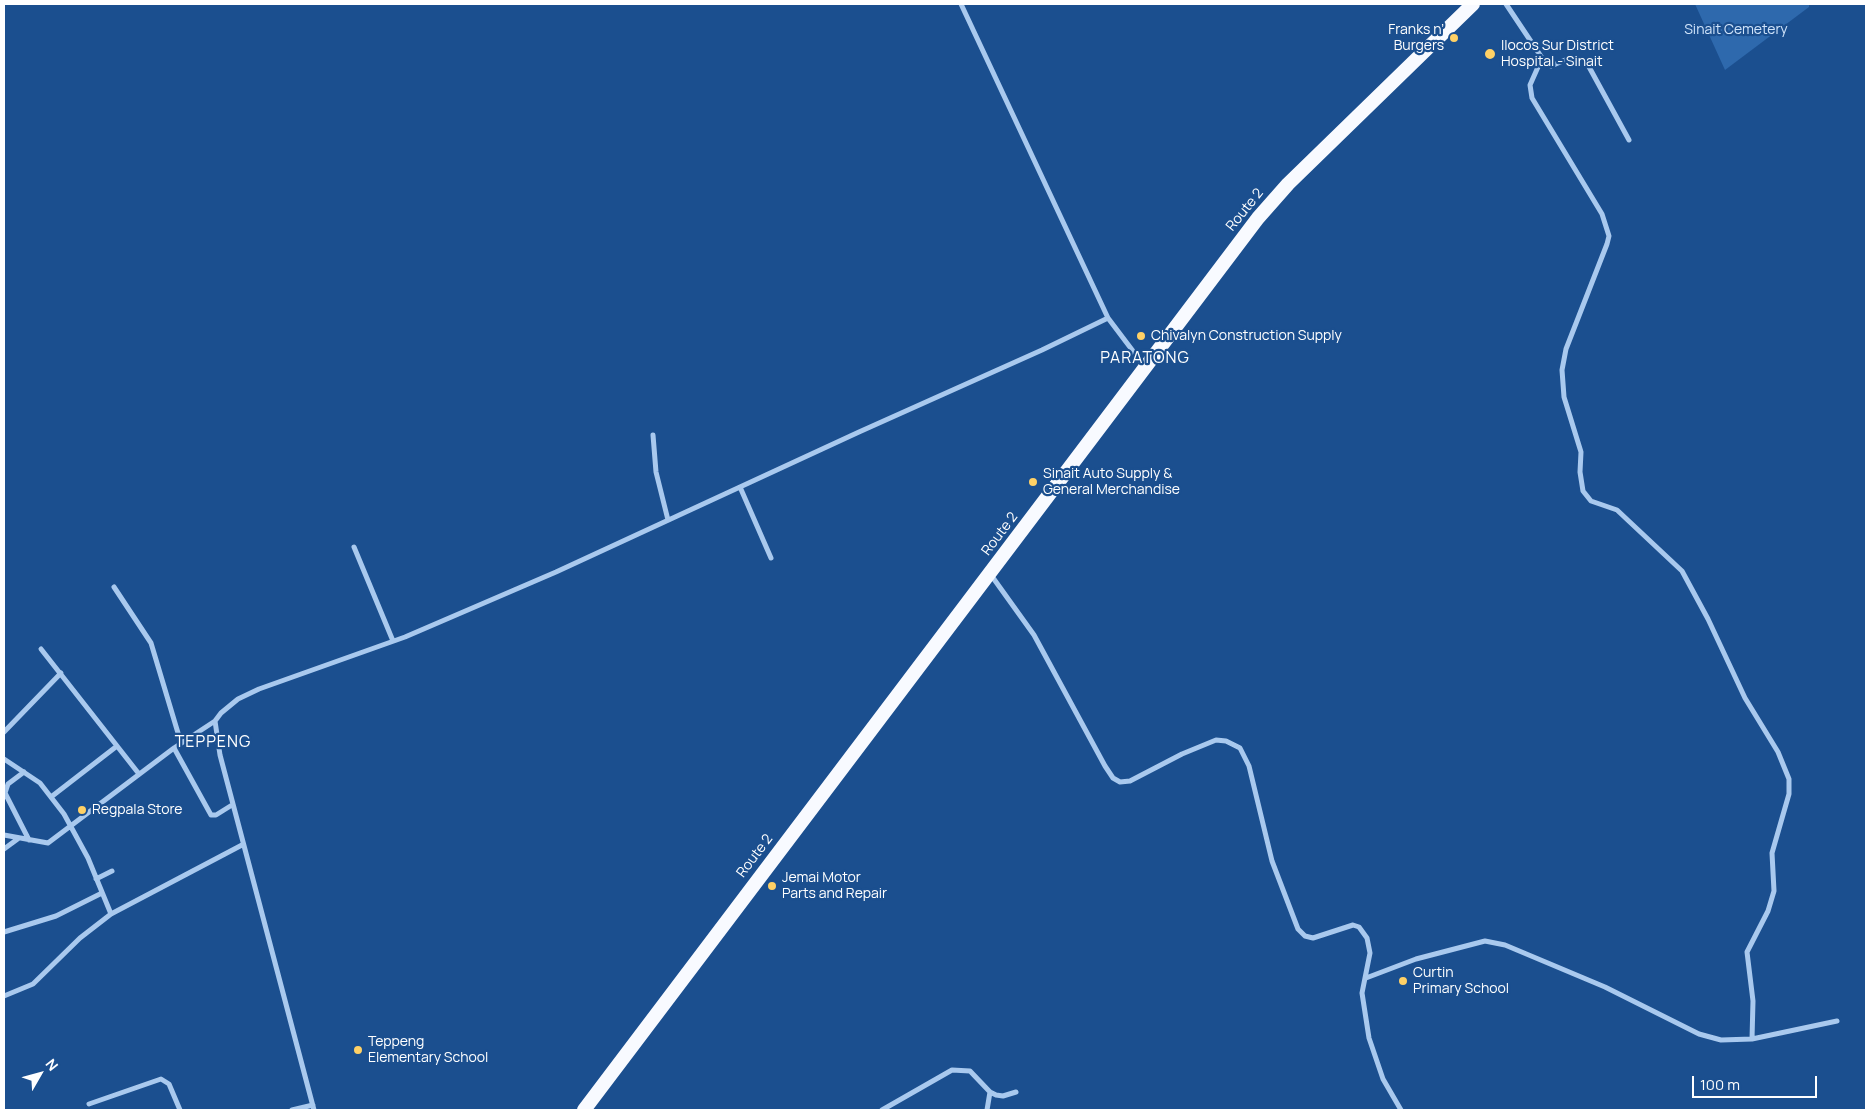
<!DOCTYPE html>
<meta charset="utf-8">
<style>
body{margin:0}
#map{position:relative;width:1870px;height:1114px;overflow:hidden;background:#1b4f8f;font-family:Manrope,sans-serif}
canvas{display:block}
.frame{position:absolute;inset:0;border:5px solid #fff;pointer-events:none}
.north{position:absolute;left:15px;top:1049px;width:50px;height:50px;-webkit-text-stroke:4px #1b4f8f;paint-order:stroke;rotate:52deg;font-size:14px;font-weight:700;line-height:20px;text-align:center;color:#fff}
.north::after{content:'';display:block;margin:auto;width:18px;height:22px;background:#fff;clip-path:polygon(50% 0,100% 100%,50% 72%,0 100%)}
.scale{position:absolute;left:1692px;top:1076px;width:125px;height:22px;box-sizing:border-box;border:2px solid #fff;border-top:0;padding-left:6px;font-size:15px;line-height:18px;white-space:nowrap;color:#fff;-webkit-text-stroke:4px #1b4f8f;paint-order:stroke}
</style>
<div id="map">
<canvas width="1870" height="1114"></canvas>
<div class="frame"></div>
<div class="north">N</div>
<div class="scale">100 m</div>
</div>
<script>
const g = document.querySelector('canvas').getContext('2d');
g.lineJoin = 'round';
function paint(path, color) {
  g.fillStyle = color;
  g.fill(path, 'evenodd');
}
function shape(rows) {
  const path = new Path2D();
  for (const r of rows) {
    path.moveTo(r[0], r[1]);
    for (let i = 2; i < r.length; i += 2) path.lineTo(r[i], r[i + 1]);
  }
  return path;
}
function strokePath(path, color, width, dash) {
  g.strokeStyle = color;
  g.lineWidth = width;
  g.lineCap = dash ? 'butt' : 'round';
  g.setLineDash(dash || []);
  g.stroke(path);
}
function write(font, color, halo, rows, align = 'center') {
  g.font = font + ' Manrope,sans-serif';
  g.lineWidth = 4.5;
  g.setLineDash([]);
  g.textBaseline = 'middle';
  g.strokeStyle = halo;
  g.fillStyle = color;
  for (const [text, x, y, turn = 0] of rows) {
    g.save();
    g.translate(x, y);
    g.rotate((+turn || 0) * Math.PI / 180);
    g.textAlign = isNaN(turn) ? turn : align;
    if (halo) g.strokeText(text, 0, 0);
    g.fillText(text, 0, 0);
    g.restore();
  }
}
paint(shape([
 [1695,4,1809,4,1809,7,1725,70]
]), '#2e69ad');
strokePath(shape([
 [961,4,1108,318,1145,367],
 [1506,4,1542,58,1530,85,1532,98,1602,214,1609,236,1607,244,1566,349,1562,370,1564,397,1581,452,1580,472,1583,491,1591,501,1617,510,1682,571,1708,619,1745,698,1778,752,1789,779,1789,794,1772,853,1774,891,1768,911,1747,952,1753,1001,1752,1039],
 [1541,62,1551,66,1570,58,1582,60,1588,65,1629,140],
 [653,435,656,472,668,520],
 [740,487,771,558],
 [354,547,393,641],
 [991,575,1034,635,1105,766,1113,778,1120,782,1130,781,1182,754,1216,740,1226,741,1240,748,1249,766,1272,861,1298,929,1305,936,1313,938,1353,925,1359,927,1367,938,1370,953,1362,993,1369,1038,1383,1079,1401,1110],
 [114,587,151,643,181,743],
 [41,649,139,774],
 [4,732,61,673],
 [174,748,211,815,216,815,232,805],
 [4,759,40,783,64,814,88,858,111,914],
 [24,772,8,784,5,793,29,840],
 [51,797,117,746],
 [4,835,48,843,174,748,215,721],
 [4,849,19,838],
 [96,879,112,871],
 [4,932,56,916,102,893],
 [1366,978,1416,959,1485,941,1505,945,1605,987,1699,1034,1721,1040,1752,1039,1837,1021],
 [4,996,33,984,80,938,111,914,242,845],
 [89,1104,161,1079,169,1084,180,1110],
 [292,1110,313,1105],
 [314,1110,220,755,215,721,221,713,238,699,259,689,405,637,556,572,859,432,1042,350,1108,318],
 [882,1110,952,1070,970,1071,990,1092,996,1095,1003,1096,1016,1092],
 [987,1110,990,1092]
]), '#a9c9ee', 5);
strokePath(shape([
 [584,1110,1258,218,1288,184,1473,4]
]), '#f8faff', 14);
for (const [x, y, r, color] of [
 [1454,38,5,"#ffd166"],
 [1490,54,6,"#ffd166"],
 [1141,336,5,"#ffd166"],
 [1033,482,5,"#ffd166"],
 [82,810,5,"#ffd166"],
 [772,886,5,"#ffd166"],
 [1403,981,5,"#ffd166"],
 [358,1050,5,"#ffd166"]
]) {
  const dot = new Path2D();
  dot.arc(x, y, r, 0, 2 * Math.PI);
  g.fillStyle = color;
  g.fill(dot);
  strokePath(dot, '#1b4f8f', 2);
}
write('14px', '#fff', '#1b4f8f', [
 ["Franks n’",1444,30,"right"],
 ["Burgers",1444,46,"right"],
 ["Ilocos Sur District",1501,46],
 ["Hospital - Sinait",1501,62],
 ["Chivalyn Construction Supply",1151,336],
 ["Sinait Auto Supply &",1043,474],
 ["General Merchandise",1043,490],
 ["Regpala Store",92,810],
 ["Jemai Motor",782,878],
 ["Parts and Repair",782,894],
 ["Curtin",1413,973],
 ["Primary School",1413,989],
 ["Teppeng",368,1042],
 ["Elementary School",368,1058]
], 'left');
write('14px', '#cfe3fa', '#1b4f8f', [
 ["Sinait Cemetery",1736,30]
]);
write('14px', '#fff', '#1b4f8f', [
 ["Route 2",1245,210,-51],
 ["Route 2",1000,534,-53],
 ["Route 2",755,856,-53]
]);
g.letterSpacing = '1px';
write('16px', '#fff', '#1b4f8f', [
 ["PARATONG",1145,359],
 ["TEPPENG",213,743]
]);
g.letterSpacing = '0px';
</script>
